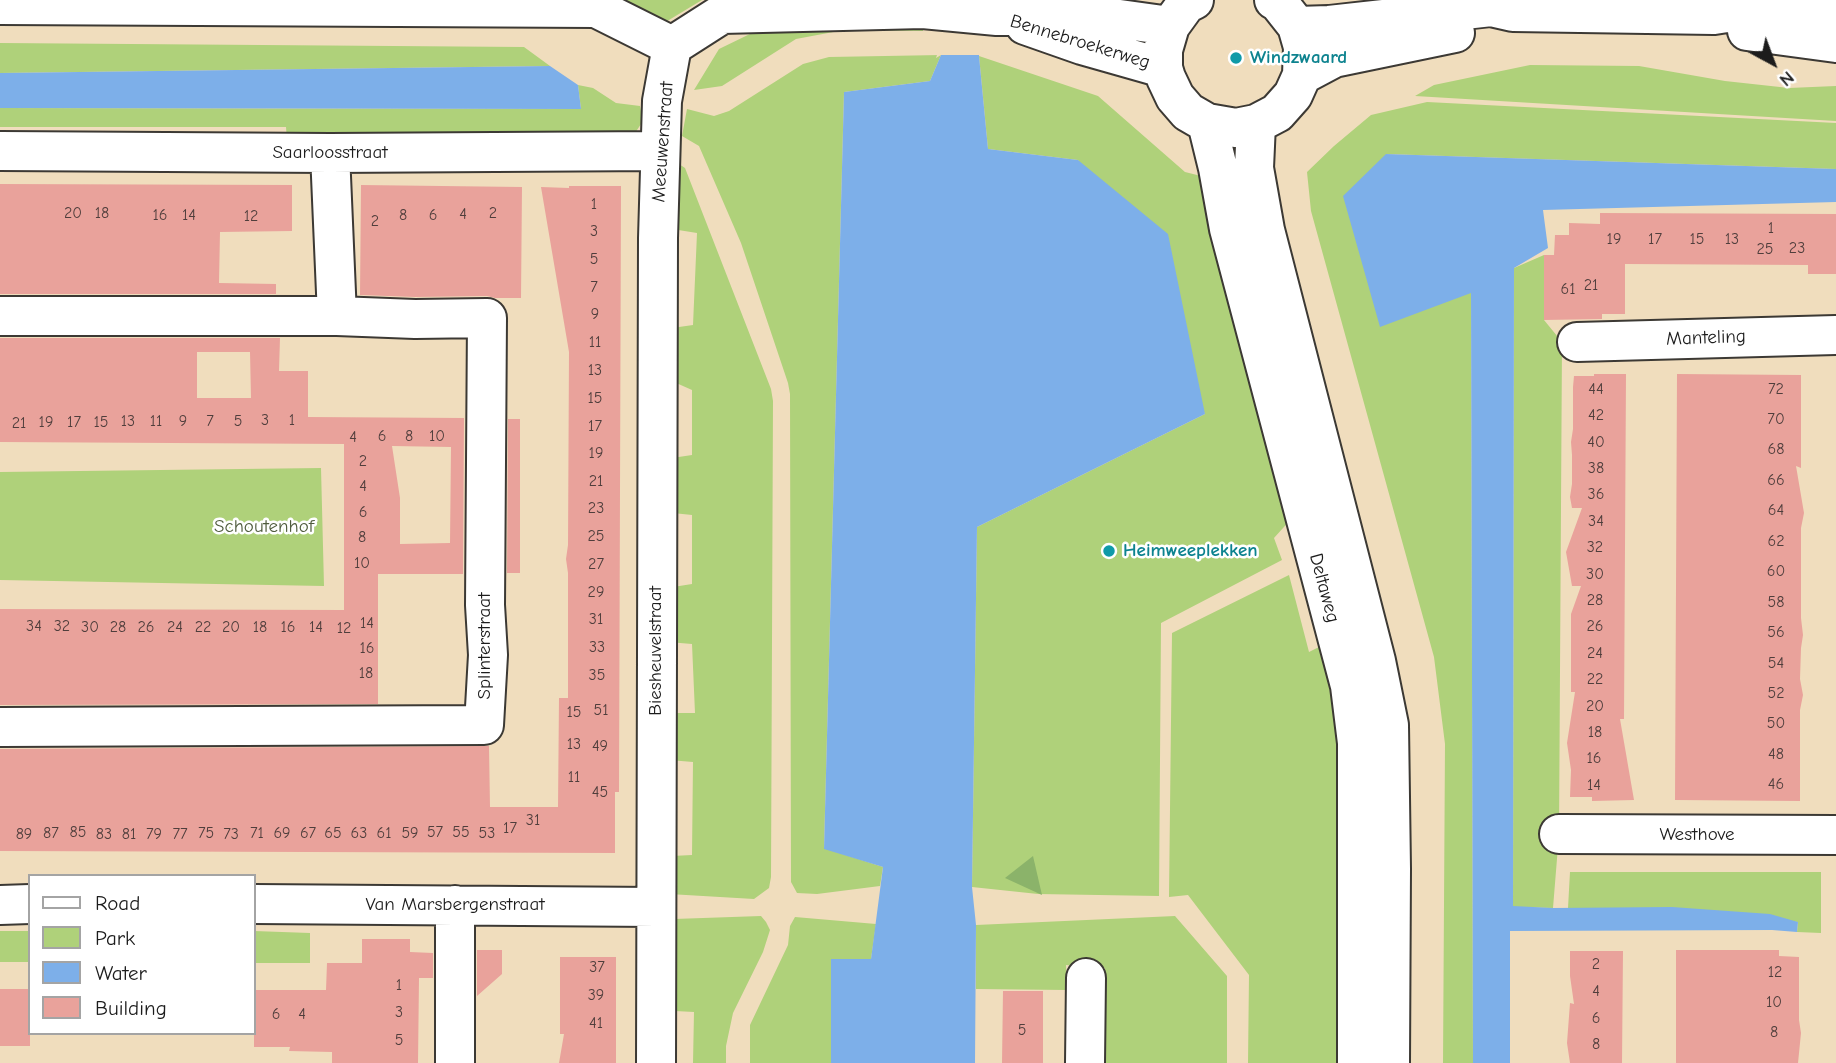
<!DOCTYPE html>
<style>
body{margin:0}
#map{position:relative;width:1836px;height:1063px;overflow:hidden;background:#f0ddbd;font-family:"Comic Neue",sans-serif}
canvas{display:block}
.legend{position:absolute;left:28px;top:874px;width:228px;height:161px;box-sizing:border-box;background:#fff;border:2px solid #a4a4a4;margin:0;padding:9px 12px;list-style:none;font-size:21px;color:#1c1c1c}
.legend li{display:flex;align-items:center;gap:14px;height:35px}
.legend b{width:35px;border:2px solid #a4a4a4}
.north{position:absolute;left:1738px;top:28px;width:70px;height:70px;-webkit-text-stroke:5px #fff;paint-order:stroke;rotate:139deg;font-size:19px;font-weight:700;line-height:28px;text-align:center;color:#1c1c1c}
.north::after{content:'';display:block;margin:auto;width:24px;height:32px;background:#1c1c1c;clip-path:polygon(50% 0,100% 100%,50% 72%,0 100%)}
</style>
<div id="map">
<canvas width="1836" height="1063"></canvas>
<ul class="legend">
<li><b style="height:9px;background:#fff"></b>Road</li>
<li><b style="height:19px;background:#afd17a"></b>Park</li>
<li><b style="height:19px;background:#7dafe9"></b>Water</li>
<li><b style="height:19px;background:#e9a29b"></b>Building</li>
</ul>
<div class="north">N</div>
</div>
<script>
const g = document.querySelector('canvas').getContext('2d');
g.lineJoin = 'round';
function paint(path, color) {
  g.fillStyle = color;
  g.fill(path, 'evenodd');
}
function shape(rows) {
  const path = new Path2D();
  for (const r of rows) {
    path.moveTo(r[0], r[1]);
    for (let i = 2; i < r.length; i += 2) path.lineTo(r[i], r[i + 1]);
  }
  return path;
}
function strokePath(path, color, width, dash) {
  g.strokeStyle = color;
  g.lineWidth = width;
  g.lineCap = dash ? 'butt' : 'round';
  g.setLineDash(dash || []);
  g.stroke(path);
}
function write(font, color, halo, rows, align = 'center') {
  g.font = font + ' "Comic Neue",sans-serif';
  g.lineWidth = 5;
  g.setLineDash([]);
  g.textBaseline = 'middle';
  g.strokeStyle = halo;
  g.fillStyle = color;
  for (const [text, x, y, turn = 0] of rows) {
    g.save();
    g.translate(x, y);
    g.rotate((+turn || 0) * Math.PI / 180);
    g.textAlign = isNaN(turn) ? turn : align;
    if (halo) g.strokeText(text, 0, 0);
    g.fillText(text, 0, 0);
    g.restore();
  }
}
paint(shape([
 [621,0,702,0,664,23],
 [923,22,923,31,844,30,796,39,722,86,694,90,719,49,752,33,778,25],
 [0,43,524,47,550,66,0,73],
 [941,55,930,81,844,92,824,848,883,867,880,886,817,894,797,893,791,882,790,394,788,383,741,243,699,146,682,136,687,109,714,116,729,111,803,64,829,57],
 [979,56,1098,96,1185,172,1209,178,1293,517,1274,538,1282,560,1161,623,1159,896,1038,894,972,887,977,527,1205,414,1078,160,988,149],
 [1530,65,1639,66,1725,81,1789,88,1836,86,1836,121,1415,96,1434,85],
 [578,85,593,88,616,103,640,106,643,121,635,133,287,140,286,127,0,127,0,108,581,109],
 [1427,102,1836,123,1836,169,1386,154,1471,292,1473,1063,1443,1063,1445,744,1434,657,1311,211,1307,172,1334,146,1371,115],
 [676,162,685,168,771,389,773,401,771,877,769,888,754,899,669,894,672,856,692,855,693,762,669,760,673,713,695,713,692,644,668,642,673,587,692,584,692,515,673,513,672,458,692,455,692,390,674,382,672,328,693,325,697,233,672,229],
 [1544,255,1544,320,1562,342,1559,834,1553,908,1513,907,1514,268],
 [321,468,324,586,0,580,0,472],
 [1289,575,1309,652,1327,643,1337,678,1346,1063,1248,1063,1249,975,1188,895,1169,897,1172,633],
 [1570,872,1821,872,1821,933,1797,932,1798,922,1568,908],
 [761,916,766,922,770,930,763,952,733,1013,726,1046,726,1063,693,1063,694,1012,675,1011,674,919],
 [1175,916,1227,976,1227,1063,1105,1063,1105,968,1066,965,1067,990,976,989,976,925],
 [795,917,876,924,871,959,831,959,831,1063,750,1063,750,1025,788,945,790,926],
 [0,931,30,931,30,962,0,962],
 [254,931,310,933,310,963,254,963]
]), '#afd17a');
paint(shape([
 [1033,856,1042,895,1005,878]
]), '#8bb36a');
paint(shape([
 [979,0,979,56,988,149,1078,160,1168,234,1205,414,977,527,972,887,976,925,975,1063,831,1063,831,959,871,959,883,867,824,849,844,92,930,81,941,55],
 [550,66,578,85,581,109,0,108,0,73],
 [1386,154,1836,169,1836,202,1543,210,1548,248,1514,268,1513,906,1553,908,1672,907,1770,914,1798,922,1797,932,1772,930,1510,931,1510,1063,1473,1063,1471,293,1380,327,1343,196]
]), '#7dafe9');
paint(shape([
 [937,0,982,0,983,56,981,55,941,55,936,58,937,55]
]), '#f0ddbd');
paint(shape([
 [0,184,292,185,292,231,220,232,219,283,276,284,276,294,0,294],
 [361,185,522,187,521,298,495,298,487,296,415,297,360,295],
 [569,186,621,186,619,792,615,792,615,853,0,851,0,749,489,746,490,807,558,807,559,698,568,698,568,573,566,559,568,545,569,352,541,187,569,188],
 [1600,213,1836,214,1836,274,1808,274,1808,265,1625,264,1625,314,1602,314,1602,319,1544,320,1544,255,1554,255,1555,235,1569,235,1569,223,1600,224],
 [0,338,280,338,279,371,308,371,308,417,464,418,463,574,378,574,378,704,0,705,0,609,344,610,344,444,0,442],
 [197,352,250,352,251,398,197,398],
 [392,446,451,447,450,543,400,544,400,498],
 [1594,374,1626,374,1624,719,1620,719,1634,800,1592,801,1592,797,1570,797,1571,770,1567,743,1575,692,1571,692,1571,614,1581,586,1572,586,1566,552,1582,508,1572,508,1570,497,1572,484,1572,455,1571,442,1573,429,1573,387,1574,376,1594,376],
 [1677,374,1801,375,1801,468,1796,466,1804,513,1801,528,1801,618,1803,635,1801,648,1800,679,1803,695,1800,710,1800,801,1675,800],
 [508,419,520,419,520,573,507,573],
 [362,939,410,939,410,952,433,953,433,978,419,978,418,1063,332,1063,332,1052,289,1051,290,1047,254,1047,254,990,326,990,327,963,362,963],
 [477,950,502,950,502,974,477,996],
 [1676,950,1779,950,1779,956,1799,957,1799,1020,1801,1033,1798,1063,1676,1063],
 [1570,951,1623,951,1622,1063,1570,1063,1567,1043,1570,1003,1574,1004,1570,976],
 [560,957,616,957,616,1063,559,1063,564,1034,560,1034],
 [0,989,30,989,30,1046,0,1046],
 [1003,991,1043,991,1043,1063,1002,1063]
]), '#e9a29b');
const minor = shape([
 [1194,0,1186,4,1170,26,1163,50,1163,68,1166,78,1175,97,1188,112,1207,123,1236,128,1256,124,1277,113,1293,95,1302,75,1303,47,1297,26,1278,2,1274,0],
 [0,5,596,8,672,46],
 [1025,25,1082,45,1163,68],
 [1297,26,1329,25,1491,7,1513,12,1714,15,1746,10,1836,13],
 [1747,31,1836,43],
 [672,46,722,14,923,9,997,16,1090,15,1170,26],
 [1302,75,1334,58,1455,33],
 [1207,123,1218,168,1229,229,1350,686,1357,743,1357,1063],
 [1256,124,1254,168,1265,230,1376,661,1389,725,1391,869,1390,1063],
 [0,151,330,153,660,151],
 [330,153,337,316],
 [0,316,337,316,415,319,487,318,485,605,488,655,484,725,0,727],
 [1577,342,1836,335],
 [1559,834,1836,835],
 [254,904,656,907],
 [0,905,30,904],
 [455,905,455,1063],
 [656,1063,658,238,662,101,672,46],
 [1085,1063,1086,978]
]);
strokePath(minor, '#3c3934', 42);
strokePath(minor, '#fff', 38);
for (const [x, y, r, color] of [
 [1236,58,7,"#0f9aa8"],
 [1109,551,7,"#0f9aa8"]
]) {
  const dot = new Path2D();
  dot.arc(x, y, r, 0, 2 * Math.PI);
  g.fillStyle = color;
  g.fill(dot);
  strokePath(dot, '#fff', 2.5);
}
write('16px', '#4f3e3c', null, [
 ["1",594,204],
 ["20",73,213],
 ["18",102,213],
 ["2",493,213],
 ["4",463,214],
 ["16",160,215],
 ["14",189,215],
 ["8",403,215],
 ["6",433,215],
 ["12",251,216],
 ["2",375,221],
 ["1",1771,228],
 ["3",594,231],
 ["19",1614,239],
 ["17",1655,239],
 ["15",1697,239],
 ["13",1732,239],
 ["23",1797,248],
 ["25",1765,249],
 ["5",594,259],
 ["21",1591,285],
 ["7",594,287],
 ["61",1568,289],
 ["9",595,314],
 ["11",595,342],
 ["13",595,370],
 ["44",1596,389],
 ["72",1776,389],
 ["15",595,398],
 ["42",1596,415],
 ["70",1776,419],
 ["3",265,420],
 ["1",292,420],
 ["13",128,421],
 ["11",156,421],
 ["9",183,421],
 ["7",210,421],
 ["5",238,421],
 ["19",46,422],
 ["17",74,422],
 ["15",101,422],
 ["21",19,423],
 ["17",595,426],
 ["6",382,436],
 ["8",409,436],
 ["10",437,436],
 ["4",353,437],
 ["40",1596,442],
 ["68",1776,449],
 ["19",596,453],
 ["2",363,461],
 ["38",1596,468],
 ["66",1776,480],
 ["21",596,481],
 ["4",363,486],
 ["36",1596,494],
 ["23",596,508],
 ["64",1776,510],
 ["6",363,512],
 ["34",1596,521],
 ["25",596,536],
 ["8",362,537],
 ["62",1776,541],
 ["32",1595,547],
 ["10",362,563],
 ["27",596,564],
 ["60",1776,571],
 ["30",1595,574],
 ["29",596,592],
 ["28",1595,600],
 ["58",1776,602],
 ["31",596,619],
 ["14",367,623],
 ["34",34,626],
 ["32",62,626],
 ["26",1595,626],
 ["30",90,627],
 ["28",118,627],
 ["26",146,627],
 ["24",175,627],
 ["22",203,627],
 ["20",231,627],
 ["18",260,627],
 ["16",288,627],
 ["14",316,627],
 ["12",344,628],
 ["56",1776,632],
 ["33",597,647],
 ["16",367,648],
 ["24",1595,653],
 ["54",1776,663],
 ["18",366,673],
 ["35",597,675],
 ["22",1595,679],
 ["52",1776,693],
 ["20",1595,706],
 ["51",601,710],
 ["15",574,712],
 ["50",1776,723],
 ["18",1595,732],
 ["13",574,744],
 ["49",600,746],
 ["48",1776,754],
 ["16",1594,758],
 ["11",574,777],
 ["46",1776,784],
 ["14",1594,785],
 ["45",600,792],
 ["31",533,820],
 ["17",510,828],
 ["85",78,832],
 ["57",435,832],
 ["55",461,832],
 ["87",51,833],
 ["75",206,833],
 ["71",257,833],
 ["69",282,833],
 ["67",308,833],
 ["65",333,833],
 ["63",359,833],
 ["61",384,833],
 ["59",410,833],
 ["53",487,833],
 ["89",24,834],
 ["83",104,834],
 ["81",129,834],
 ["79",154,834],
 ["77",180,834],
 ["73",231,834],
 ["2",1596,964],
 ["37",597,967],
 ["12",1775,972],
 ["1",399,985],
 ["4",1596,991],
 ["39",596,995],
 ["10",1774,1002],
 ["3",399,1012],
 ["6",276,1014],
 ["4",302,1014],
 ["6",1596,1018],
 ["41",596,1023],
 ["5",1022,1030],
 ["8",1774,1032],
 ["5",399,1040],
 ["8",1596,1044]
]);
write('19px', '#1c1c1c', '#fff', [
 ["Bennebroekerweg",1080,42,17],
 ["Meeuwenstraat",663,142,-86],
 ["Saarloosstraat",330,153],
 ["Manteling",1706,338,-2],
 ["Deltaweg",1324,588,75],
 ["Splinterstraat",485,646,-90],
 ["Biesheuvelstraat",656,651,-90],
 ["Westhove",1697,835],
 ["Van Marsbergenstraat",455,905]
]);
write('bold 19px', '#0d838f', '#fff', [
 ["Windzwaard",1250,58],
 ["Heimweeplekken",1123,551]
], 'left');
write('19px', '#4f5b3d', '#fff', [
 ["Schoutenhof",264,527]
]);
</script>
